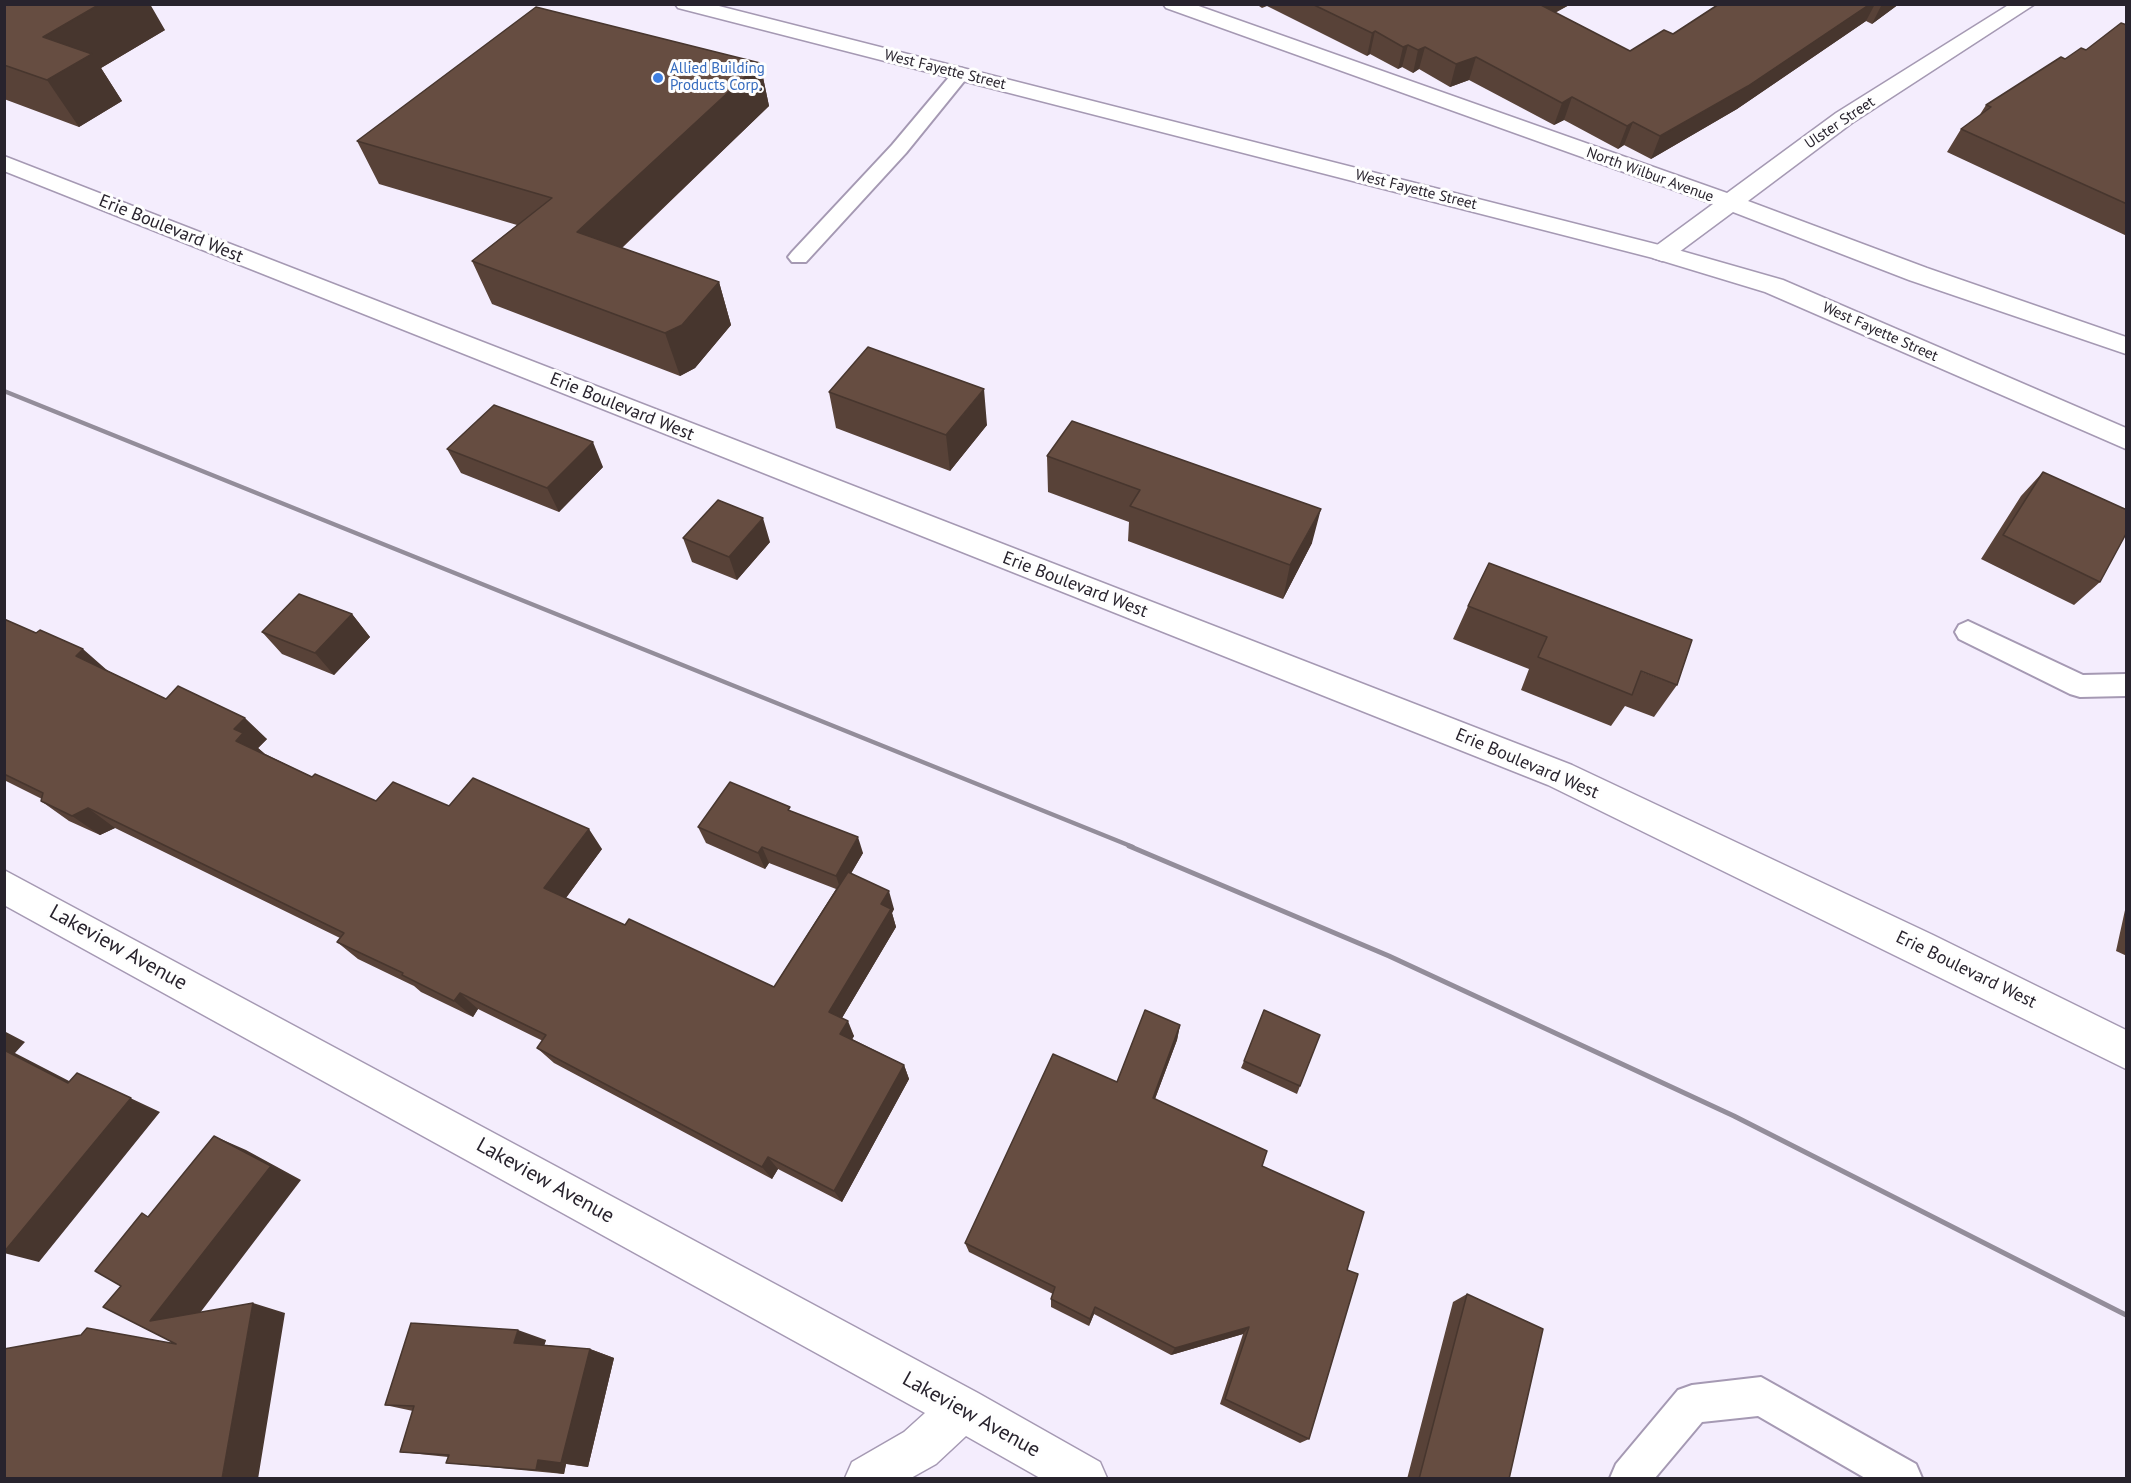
<!DOCTYPE html>
<style>
body{margin:0}
#map{position:relative;width:2131px;height:1483px;overflow:hidden;background:#f4edfd;font-family:"PT Sans",sans-serif}
canvas{display:block}
.frame{position:absolute;inset:0;border:6px solid #28232d;pointer-events:none}
</style>
<div id="map">
<canvas width="2131" height="1483"></canvas>
<div class="frame"></div>
</div>
<script>
const g = document.querySelector('canvas').getContext('2d');
g.lineJoin = 'round';
function shape(rows) {
  const path = new Path2D();
  for (const r of rows) {
    path.moveTo(r[0], r[1]);
    for (let i = 2; i < r.length; i += 2) path.lineTo(r[i], r[i + 1]);
  }
  return path;
}
function strokePath(path, color, width, dash) {
  g.strokeStyle = color;
  g.lineWidth = width;
  g.lineCap = dash ? 'butt' : 'round';
  g.setLineDash(dash || []);
  g.stroke(path);
}
function paint(path, color) {
  g.fillStyle = color;
  g.fill(path, 'evenodd');
}
function write(font, color, halo, rows, align = 'center') {
  g.font = font + ' "PT Sans",sans-serif';
  g.lineWidth = 6;
  g.setLineDash([]);
  g.textBaseline = 'middle';
  g.strokeStyle = halo;
  g.fillStyle = color;
  for (const [text, x, y, turn = 0] of rows) {
    g.save();
    g.translate(x, y);
    g.rotate((+turn || 0) * Math.PI / 180);
    g.textAlign = isNaN(turn) ? turn : align;
    if (halo) g.strokeText(text, 0, 0);
    g.fillText(text, 0, 0);
    g.restore();
  }
}
const service = shape([
 [961,68,970,74,906,153,806,262,792,262,788,257,792,252,892,145,955,70,961,68],
 [1968,621,2083,675,2126,674,2126,696,2080,697,2070,694,1959,639,1955,632,1959,625,1968,621],
 [1761,1377,1916,1464,1922,1478,1865,1478,1758,1416,1702,1422,1655,1478,1610,1478,1616,1464,1678,1390,1692,1385,1761,1377]
]);
const minor = shape([
 [1163,4,1193,4,1727,193,1836,113,2010,4,2035,4,1852,123,1748,201,1927,268,2126,337,2126,354,1909,280,1733,212,1671,258,1662,261,1653,258,1650,253,1653,248,1713,204,1166,8,1163,4],
 [4,870,978,1393,1100,1462,1107,1478,1040,1478,966,1436,936,1464,911,1478,845,1478,852,1462,904,1432,925,1413,4,905,4,870]
]);
const tertiary = shape([
 [675,4,711,4,1671,248,1783,280,2126,428,2126,449,1765,292,1653,258,678,8,675,4]
]);
const secondary = shape([
 [4,156,1572,765,1933,935,2126,1030,2126,1069,1548,785,4,171,4,156]
]);
strokePath(service, '#a599b3', 4);
strokePath(minor, '#a599b3', 3);
strokePath(tertiary, '#a599b3', 3);
strokePath(secondary, '#a599b3', 3);
paint(service, '#fff');
paint(minor, '#fff');
paint(tertiary, '#fff');
paint(secondary, '#fff');
strokePath(shape([
 [4,391,1133,847]
]), '#938d9a', 4.5);
strokePath(shape([
 [1129,846,1389,956,1734,1116,2126,1315]
]), '#938d9a', 5);
paint(shape([
 [4,4,165,30,101,68,122,101,79,127,4,99],
 [1256,4,1571,4,1555,13,1630,51,1673,34,1719,4,1899,4,1872,24,1866,21,1737,109,1651,159,1624,145,1618,149,1564,120,1554,125,1469,80,1450,87,1419,69,1413,73,1402,67,1398,69,1370,54,1367,56,1267,6,1262,8],
 [2127,25,2127,236,1947,152,1961,129,1979,116,1986,105,2065,59,2086,50],
 [760,63,769,106,622,248,719,282,731,325,695,368,680,376,492,304,472,261,517,225,379,184,357,141],
 [829,392,987,425,950,471,836,428],
 [447,449,603,467,559,512,461,473],
 [1047,456,1312,543,1283,599,1128,541,1129,522,1048,492],
 [2043,472,2100,582,2074,605,1981,559,2021,496],
 [683,538,770,542,737,580,692,562],
 [1468,606,1677,685,1654,717,1625,706,1611,726,1521,690,1529,669,1453,639],
 [352,614,370,637,334,675,282,654,262,632],
 [4,619,106,670,166,699,267,739,258,748,265,754,312,777,376,801,449,806,602,849,566,898,625,925,774,987,836,889,769,863,765,869,706,843,698,827,792,812,863,853,851,873,894,909,892,913,896,927,842,1018,854,1036,852,1039,904,1065,909,1079,842,1202,778,1169,772,1179,554,1063,537,1048,543,1041,478,1009,473,1017,421,992,414,986,358,959,337,942,340,938,115,828,100,835,69,821,41,801,42,799,4,780],
 [2127,901,2127,956,2116,951],
 [1180,1025,1177,1040,1155,1099,1262,1166,1347,1270,1309,1439,1300,1443,1220,1404,1243,1334,1171,1355,1094,1314,1089,1326,1051,1307,1051,1299,1053,1294,969,1252,965,1243,1117,1082],
 [1244,1061,1300,1086,1297,1094,1241,1068],
 [1467,1294,1509,1479,1407,1479,1453,1302],
 [546,1340,544,1345,590,1349,614,1358,588,1467,566,1464,564,1474,446,1463,448,1457,400,1452,413,1411,385,1405]
]), '#584238');
paint(shape([
 [100,4,150,4,165,30,101,68,122,101,79,127,47,80,43,37],
 [1536,4,1571,4,1529,26],
 [1870,4,1875,4,1866,21,1737,109,1651,159,1660,136],
 [1882,4,1899,4,1872,24],
 [1375,31,1370,54,1367,56,1372,33],
 [1408,45,1402,67,1398,69,1403,47],
 [1425,47,1419,69,1413,73,1418,50],
 [1476,57,1469,80,1450,87,1456,64],
 [760,63,769,106,593,275,577,232],
 [1572,97,1564,120,1554,125,1562,103],
 [1633,122,1624,145,1618,149,1627,126],
 [719,282,731,325,695,368,680,376,665,333],
 [984,389,987,425,950,471,946,435],
 [593,442,603,467,559,512,547,488],
 [1321,509,1312,543,1283,599,1290,565],
 [763,518,770,542,737,580,729,557],
 [352,614,370,637,334,675,315,653],
 [83,649,108,671,76,656],
 [245,718,267,739,258,748,265,754,236,741,234,729],
 [88,808,115,828,100,835,72,816],
 [589,829,602,849,559,907,544,888],
 [858,837,863,853,841,891,836,876],
 [762,847,769,863,765,869,758,853],
 [889,891,894,909,892,913,896,927,836,1028,829,1012,881,904],
 [460,993,478,1009,473,1017,454,1001],
 [848,1021,854,1036,847,1049,840,1034],
 [1180,1025,1177,1040,1150,1112,1153,1098],
 [4,1031,25,1042,15,1053,100,1097,68,1083,4,1050],
 [904,1065,909,1079,842,1202,834,1191],
 [77,1073,160,1112,39,1262,4,1253],
 [214,1136,246,1150,301,1180,187,1330,150,1321],
 [768,1157,778,1169,772,1179,762,1167],
 [253,1303,285,1313,258,1479,222,1479],
 [1095,1307,1094,1314,1089,1326,1090,1319],
 [1249,1327,1243,1334,1171,1355,1175,1348],
 [518,1330,546,1340,542,1353,514,1343],
 [590,1349,614,1358,588,1467,561,1463],
 [538,1460,566,1464,564,1474,536,1470]
]), '#47362e');
const building = shape([
 [4,4,100,4,43,37,92,54,47,80,4,65,4,4],
 [1312,4,1539,4,1630,51,1664,30,1673,34,1719,4,1870,4,1748,86,1660,136,1633,122,1627,126,1572,97,1562,103,1476,57,1456,64,1425,47,1418,50,1408,45,1403,47,1375,31,1372,33,1312,4],
 [536,7,760,63,577,232,719,282,682,325,665,333,472,261,552,198,357,141,536,7],
 [2121,23,2127,25,2127,204,1961,129,1991,107,1986,105,2061,57,2065,59,2081,48,2086,50,2121,23],
 [868,347,984,389,946,435,829,392,868,347],
 [494,405,593,442,547,488,447,449,494,405],
 [1072,421,1321,509,1290,565,1130,506,1140,490,1047,456,1072,421],
 [2043,472,2127,510,2127,532,2100,582,2003,535,2043,472],
 [718,500,763,518,729,557,683,538,718,500],
 [1489,563,1692,640,1677,685,1641,671,1632,695,1538,657,1547,637,1468,606,1489,563],
 [299,594,352,614,315,653,262,632,299,594],
 [4,619,36,633,40,630,83,649,76,656,166,699,178,686,245,718,234,729,243,733,236,741,312,777,315,774,376,801,393,782,449,806,473,778,589,829,544,888,625,925,629,919,774,987,848,872,889,891,881,904,891,909,829,1012,848,1021,840,1034,904,1065,834,1191,768,1157,762,1167,537,1048,546,1035,460,993,454,1001,402,975,403,973,337,942,344,933,88,808,72,816,41,801,43,793,4,774,4,619],
 [730,782,790,807,788,810,858,837,836,876,762,847,758,853,698,827,730,782],
 [1145,1010,1180,1025,1153,1098,1267,1151,1262,1166,1364,1212,1347,1270,1358,1274,1309,1439,1225,1399,1249,1327,1175,1348,1095,1307,1090,1319,1051,1299,1055,1287,965,1243,1053,1054,1117,1082,1145,1010],
 [1264,1010,1320,1035,1300,1086,1244,1061,1264,1010],
 [4,1050,68,1083,77,1073,131,1098,4,1252,4,1050],
 [214,1136,271,1166,150,1321,253,1303,222,1479,4,1479,4,1349,81,1335,87,1328,176,1344,103,1307,121,1286,95,1271,142,1213,148,1217,214,1136],
 [1467,1294,1543,1329,1509,1479,1419,1479,1467,1294],
 [411,1323,518,1330,514,1343,590,1349,561,1463,538,1460,536,1470,446,1463,449,1455,400,1452,414,1406,385,1405,411,1323]
]);
paint(building, '#664d41');
strokePath(building, '#47362e', 1.5);
for (const [x, y, r, color] of [
 [658,78,6,"#3f7fe0"]
]) {
  const dot = new Path2D();
  dot.arc(x, y, r, 0, 2 * Math.PI);
  g.fillStyle = color;
  g.fill(dot);
  strokePath(dot, '#fefefe', 2);
}
write('15px', '#366cbe', '#fefefe', [
 ["Allied Building",670,69],
 ["Products Corp.",670,86]
], 'left');
write('15px', '#28232d', '#fefefe', [
 ["West Fayette Street",945,70,14],
 ["Ulster Street",1840,123,-34],
 ["North Wilbur Avenue",1650,175,20],
 ["West Fayette Street",1416,190,14],
 ["West Fayette Street",1880,332,24]
]);
write('18px', '#28232d', '#fefefe', [
 ["Erie Boulevard West",171,229,22],
 ["Erie Boulevard West",622,407,22],
 ["Erie Boulevard West",1075,585,21],
 ["Erie Boulevard West",1527,764,23],
 ["Erie Boulevard West",1966,970,26]
]);
write('21px', '#28232d', '#fefefe', [
 ["Lakeview Avenue",118,948,29],
 ["Lakeview Avenue",545,1181,29],
 ["Lakeview Avenue",971,1415,29]
]);
</script>
